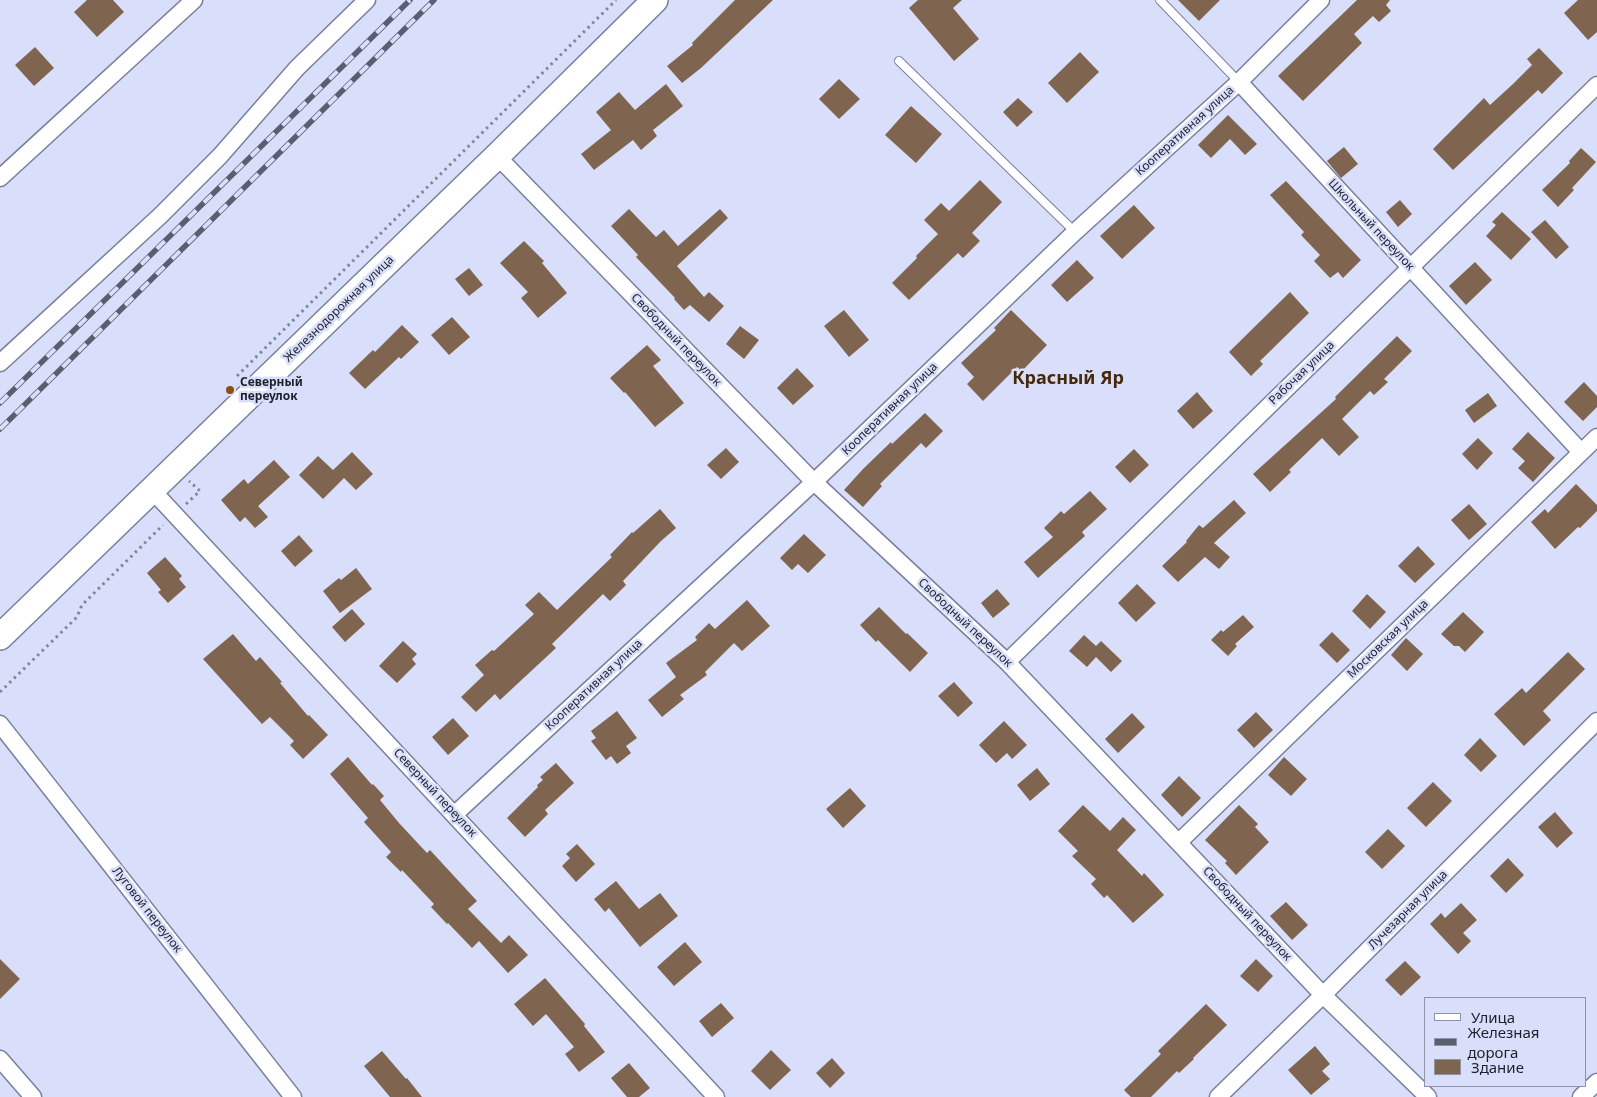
<!DOCTYPE html>
<meta charset="utf-8">
<style>
body{margin:0}
#map{position:relative;width:1597px;height:1097px;overflow:hidden;background:#d9dffa;font-family:"Noto Sans",sans-serif}
canvas{display:block}
.legend{position:absolute;left:1424px;top:997px;width:162px;height:90px;box-sizing:border-box;background:#d9dffa;border:1px solid #8e93a8;margin:0;padding:6px 9px;list-style:none;font-size:15px;color:#1e212d}
.legend li{display:flex;align-items:center;gap:10px;height:25px}
.legend b{width:25px;border:1px solid #8e93a8}
</style>
<div id="map">
<canvas width="1597" height="1097"></canvas>
<ul class="legend">
<li><b style="height:6px;background:#fff"></b>Улица</li>
<li><b style="height:6px;background:#5a5e6f"></b>Железная дорога</li>
<li><b style="height:14px;background:#7f654f"></b>Здание</li>
</ul>
</div>
<script>
const g = document.querySelector('canvas').getContext('2d');
g.lineJoin = 'round';
function paint(path, color) {
  g.fillStyle = color;
  g.fill(path, 'evenodd');
}
function shape(rows) {
  const path = new Path2D();
  for (const r of rows) {
    path.moveTo(r[0], r[1]);
    for (let i = 2; i < r.length; i += 2) path.lineTo(r[i], r[i + 1]);
  }
  return path;
}
function strokePath(path, color, width, dash) {
  g.strokeStyle = color;
  g.lineWidth = width;
  g.lineCap = dash ? 'butt' : 'round';
  g.setLineDash(dash || []);
  g.stroke(path);
}
function write(font, color, halo, rows, align = 'center') {
  g.font = font + ' "Noto Sans",sans-serif';
  g.lineWidth = 5;
  g.setLineDash([]);
  g.textBaseline = 'middle';
  g.strokeStyle = halo;
  g.fillStyle = color;
  for (const [text, x, y, turn = 0] of rows) {
    g.save();
    g.translate(x, y);
    g.rotate((+turn || 0) * Math.PI / 180);
    g.textAlign = isNaN(turn) ? turn : align;
    if (halo) g.strokeText(text, 0, 0);
    g.fillText(text, 0, 0);
    g.restore();
  }
}
paint(shape([
 [87,0,113,0,124,12,97,37,74,12],
 [735,0,773,0,701,68,682,83,667,66,693,45,692,43],
 [918,0,962,0,953,8,979,39,954,61,909,8],
 [1178,0,1220,0,1199,21],
 [1357,0,1390,0,1386,5,1391,11,1379,22,1373,16,1354,34,1362,43,1303,101,1278,76],
 [1578,0,1597,0,1597,32,1588,40,1564,13],
 [35,47,54,68,34,86,15,65],
 [1539,48,1563,73,1542,94,1538,90,1453,170,1433,149,1484,98,1490,105,1513,84,1532,65,1527,59],
 [1080,52,1099,72,1067,103,1048,83],
 [839,79,860,99,839,119,819,99],
 [666,84,683,106,653,130,657,136,641,150,633,140,594,170,581,154,611,130,596,112,619,92,635,110],
 [1018,98,1033,112,1017,127,1003,112],
 [911,106,942,134,916,163,885,135],
 [1228,115,1257,144,1245,155,1230,139,1211,158,1198,145],
 [1344,147,1358,164,1341,178,1327,161],
 [1581,148,1596,162,1572,188,1574,190,1558,207,1542,190,1570,163,1569,161],
 [980,180,1002,202,972,233,980,241,963,258,958,253,909,300,892,283,917,258,916,256,938,234,924,220,941,203,949,211],
 [1286,181,1361,260,1343,278,1338,272,1330,278,1314,261,1320,255,1301,235,1304,232,1270,195],
 [1400,200,1412,214,1398,227,1386,212],
 [1134,205,1155,228,1122,259,1100,236],
 [629,209,656,237,664,230,678,246,720,209,728,218,677,266,704,297,709,292,724,306,709,322,690,305,684,310,674,299,675,298,636,257,638,255,611,226],
 [1502,212,1531,239,1511,260,1486,236,1496,225,1492,222],
 [1545,220,1569,247,1556,259,1531,232],
 [524,241,544,261,542,263,567,293,538,318,521,298,528,292,500,263],
 [1077,260,1094,278,1067,302,1051,285],
 [1475,262,1492,280,1466,305,1449,286],
 [469,268,483,285,469,296,455,279],
 [1290,292,1309,313,1260,361,1263,364,1251,376,1229,352],
 [844,310,869,340,849,357,824,326],
 [1011,310,1047,345,1022,371,1017,367,983,401,967,384,974,377,961,363,996,330,994,328],
 [452,317,470,337,449,355,431,335],
 [402,325,419,342,401,359,399,357,365,389,349,373,373,350,375,352],
 [740,326,759,340,744,359,726,344],
 [1397,336,1412,351,1384,379,1388,382,1374,395,1370,391,1342,419,1359,437,1339,456,1322,438,1289,470,1291,472,1270,492,1253,474,1336,399,1335,397],
 [647,345,661,360,653,366,684,403,655,427,625,392,624,393,610,378],
 [797,368,814,386,793,405,777,388],
 [1584,382,1597,396,1597,407,1583,421,1564,402],
 [1197,392,1213,411,1193,429,1177,411],
 [1488,393,1497,406,1474,423,1465,410],
 [925,413,943,431,926,448,921,443,880,484,882,486,863,507,844,490,863,469,891,442,892,444],
 [1528,432,1555,458,1533,482,1518,468,1525,461,1512,449],
 [1478,438,1493,453,1477,470,1462,454],
 [726,448,739,462,721,479,707,465],
 [1134,449,1149,465,1130,483,1115,467],
 [352,452,373,474,356,490,344,478,323,499,299,475,318,456,333,470],
 [274,460,290,477,258,506,268,517,255,528,245,517,240,522,221,500,244,479,248,484],
 [1576,484,1597,505,1597,511,1580,528,1578,527,1555,549,1531,522,1545,509,1548,513],
 [1090,491,1107,509,1082,532,1085,536,1038,578,1024,562,1053,537,1044,528,1061,511,1064,514],
 [1234,500,1246,513,1214,543,1230,557,1219,569,1205,557,1178,582,1162,566,1187,542,1186,541,1199,525,1203,528],
 [1469,504,1487,524,1469,540,1451,520],
 [660,509,676,528,661,541,623,581,626,585,610,601,603,594,552,644,556,648,500,700,495,694,476,712,461,697,484,675,475,665,492,650,494,651,534,614,525,605,539,592,557,610,612,557,610,555,632,532,633,533],
 [804,534,826,555,808,573,798,564,792,570,780,558],
 [299,535,313,551,295,567,281,551],
 [1418,546,1435,564,1415,583,1398,566],
 [165,557,182,576,179,579,186,587,168,603,158,592,161,590,147,573],
 [356,568,372,589,340,613,323,591,339,578,341,580],
 [1137,584,1156,603,1136,622,1118,603],
 [997,589,1010,604,993,618,981,603],
 [1367,594,1386,612,1370,629,1352,611],
 [747,600,770,626,742,651,734,643,705,672,707,675,680,695,684,699,662,717,648,700,676,677,666,663,697,640,695,637,709,623,715,629],
 [879,607,906,634,907,633,928,653,910,672,878,640,876,642,860,625],
 [352,609,365,624,345,642,332,627],
 [1463,612,1484,632,1465,652,1459,646,1454,646,1441,634],
 [1243,615,1254,627,1235,644,1237,646,1228,656,1211,640,1221,630,1223,632],
 [1332,632,1350,650,1337,663,1319,645],
 [233,634,256,661,260,657,282,682,280,683,308,716,309,715,328,735,303,759,290,745,294,741,270,717,262,724,203,659],
 [1084,635,1096,646,1101,641,1122,661,1111,672,1096,657,1087,667,1069,651],
 [1406,638,1423,654,1407,671,1391,655],
 [403,641,417,654,412,659,416,664,397,683,379,666],
 [1568,652,1585,669,1543,711,1551,720,1524,746,1494,714,1522,688,1526,693],
 [954,682,973,703,958,717,938,696],
 [617,711,637,738,626,746,631,753,617,764,611,756,606,760,591,741,596,738,591,731],
 [1256,712,1273,730,1254,748,1237,730],
 [1132,713,1145,727,1118,753,1105,739],
 [453,718,469,736,448,755,432,737],
 [1004,721,1027,745,1012,759,1007,753,996,763,979,745],
 [1480,738,1497,756,1481,772,1464,755],
 [348,757,372,785,373,784,384,796,380,800,399,823,427,853,430,850,477,901,468,909,501,943,509,935,528,955,508,973,479,941,472,948,448,923,447,924,431,907,434,904,402,870,401,872,386,857,391,852,364,822,368,818,330,774],
 [1284,757,1307,779,1291,796,1268,775],
 [556,763,574,783,545,810,548,814,525,837,507,818,538,787,537,785,543,780,540,777],
 [1037,768,1050,784,1030,801,1017,785],
 [1179,776,1201,798,1182,817,1161,795],
 [1433,782,1452,801,1426,827,1407,808],
 [850,788,866,806,843,828,826,809],
 [1083,805,1110,831,1123,817,1136,830,1117,850,1142,876,1144,873,1164,895,1133,923,1107,895,1104,898,1091,884,1096,879,1072,856,1078,851,1058,831],
 [1239,805,1258,824,1255,827,1269,842,1236,875,1225,863,1227,861,1205,840],
 [1555,812,1573,833,1557,848,1538,827],
 [1388,829,1405,846,1382,869,1365,852],
 [577,844,595,864,576,882,562,866,570,858,566,854],
 [1508,858,1524,875,1506,893,1490,876],
 [616,881,639,909,660,893,678,916,640,947,609,908,605,912,594,899],
 [1286,902,1308,925,1292,940,1270,916],
 [1461,903,1477,920,1463,933,1471,941,1458,954,1430,924,1441,913,1445,918],
 [685,942,702,962,674,986,657,967],
 [0,959,20,979,0,999],
 [1256,959,1273,976,1258,992,1240,976],
 [1405,961,1421,977,1401,996,1385,980],
 [545,978,585,1024,584,1026,605,1052,579,1072,565,1054,574,1047,546,1014,533,1026,514,1004],
 [721,1003,734,1018,712,1037,699,1021],
 [1206,1004,1227,1025,1193,1058,1194,1059,1179,1073,1177,1071,1151,1097,1131,1097,1124,1090,1161,1054,1158,1051],
 [1315,1046,1330,1064,1322,1071,1330,1079,1311,1095,1288,1070],
 [771,1050,791,1070,770,1090,751,1071],
 [382,1051,406,1079,407,1078,422,1097,390,1097,364,1066],
 [832,1058,845,1073,830,1088,816,1073],
 [629,1063,650,1088,639,1097,627,1097,611,1078]
]), '#7f654f');
const service = shape([
 [1160,0,1239,82],
 [899,61,1075,232]
]);
const minor = shape([
 [1239,82,1581,452],
 [497,156,814,482,1007,662,1323,995,1428,1097],
 [0,178,194,0],
 [0,363,160,216,220,156,297,68,367,0],
 [152,490,716,1097],
 [1007,662,1597,85],
 [0,724,293,1097],
 [455,814,814,482,1075,232,1239,82,1321,0],
 [1179,842,1597,437],
 [0,1059,33,1097],
 [1218,1097,1323,995,1597,721],
 [1581,1097,1597,1082]
]);
const primary = shape([
 [0,637,497,156,655,0]
]);
strokePath(service, '#787f9d', 10);
strokePath(minor, '#787f9d', 19);
strokePath(primary, '#787f9d', 28);
strokePath(shape([
 [237,376,616,0],
 [186,504,200,491,189,481],
 [0,692,77,617,82,605,163,525]
]), '#81869a', 3, [2.5, 4]);
strokePath(service, '#fff', 8);
strokePath(minor, '#fff', 16);
strokePath(primary, '#fff', 25);
const rail = shape([
 [0,403,410,0],
 [0,429,434,0]
]);
strokePath(rail, '#5a5e6f', 5.5);
strokePath(rail, '#d9dffa', 4, [11]);
for (const [x, y, r, color] of [
 [230,390,5,"#8c500e"]
]) {
  const dot = new Path2D();
  dot.arc(x, y, r, 0, 2 * Math.PI);
  g.fillStyle = color;
  g.fill(dot);
  strokePath(dot, '#d9dffa', 2);
}
write('12px', '#1e212d', '#d9dffa', [
 ["Кооперативная улица",1185,131,-42],
 ["Школьный переулок",1371,225,47],
 ["Железнодорожная улица",339,309,-44],
 ["Свободный переулок",676,340,46],
 ["Рабочая улица",1302,373,-44],
 ["Кооперативная улица",890,409,-44],
 ["Свободный переулок",965,623,43],
 ["Московская улица",1388,639,-44],
 ["Кооперативная улица",594,685,-43],
 ["Северный переулок",435,793,47],
 ["Луговой переулок",147,910,52],
 ["Лучезарная улица",1408,910,-45],
 ["Свободный переулок",1247,914,47]
]);
write('bold 12px', '#1e212d', '#d9dffa', [
 ["Северный",240,383],
 ["переулок",240,397]
], 'left');
write('bold 18px', '#46290c', '#d9dffa', [
 ["Красный Яр",1068,379]
]);
</script>
